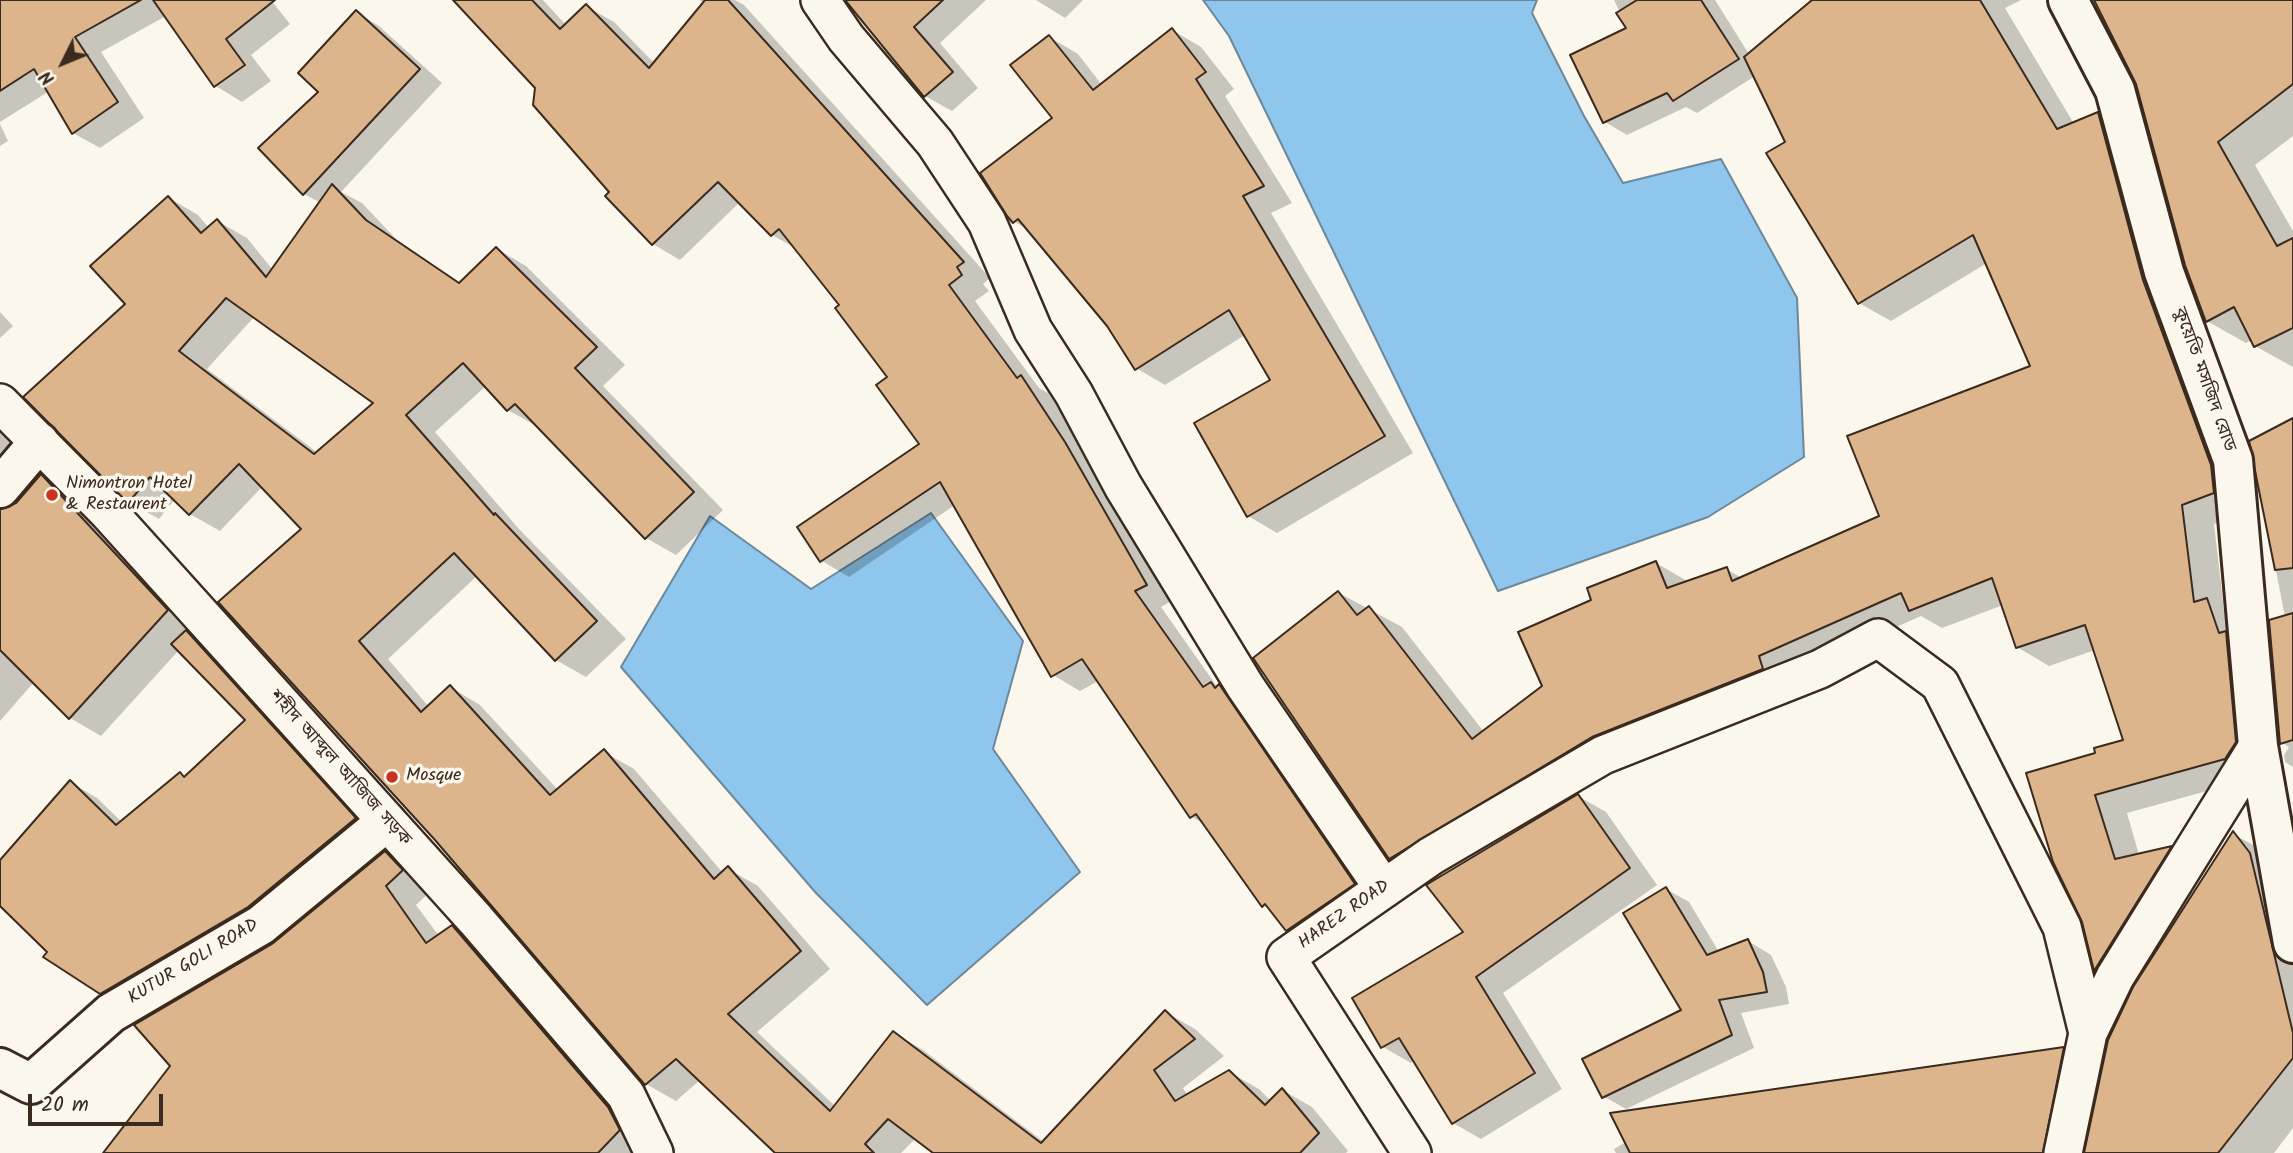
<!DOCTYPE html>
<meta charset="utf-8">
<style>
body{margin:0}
#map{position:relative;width:2293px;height:1153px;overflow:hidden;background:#fbf7ec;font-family:Kalam,sans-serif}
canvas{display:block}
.north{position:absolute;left:28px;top:28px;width:70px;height:70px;-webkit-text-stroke:5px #fbf7ec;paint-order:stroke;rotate:227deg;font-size:19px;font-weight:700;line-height:28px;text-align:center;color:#3b2a1e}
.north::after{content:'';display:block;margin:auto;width:24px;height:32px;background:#3b2a1e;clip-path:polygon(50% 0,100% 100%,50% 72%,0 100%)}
.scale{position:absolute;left:28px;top:1094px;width:135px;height:32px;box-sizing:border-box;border:4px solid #3b2a1e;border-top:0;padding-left:9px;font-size:21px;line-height:24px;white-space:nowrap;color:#3b2a1e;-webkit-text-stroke:5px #fbf7ec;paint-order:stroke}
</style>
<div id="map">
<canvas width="2293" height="1153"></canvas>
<div class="north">N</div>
<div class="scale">20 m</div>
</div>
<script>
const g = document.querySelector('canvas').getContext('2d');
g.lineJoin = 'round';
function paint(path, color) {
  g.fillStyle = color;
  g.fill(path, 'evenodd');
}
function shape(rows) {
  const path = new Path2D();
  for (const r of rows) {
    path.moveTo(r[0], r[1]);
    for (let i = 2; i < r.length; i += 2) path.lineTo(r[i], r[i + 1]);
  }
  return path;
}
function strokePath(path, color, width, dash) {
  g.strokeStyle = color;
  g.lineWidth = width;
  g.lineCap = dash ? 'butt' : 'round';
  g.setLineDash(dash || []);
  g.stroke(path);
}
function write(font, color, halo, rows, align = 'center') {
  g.font = font + ' Kalam,"Noto Sans Bengali",sans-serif';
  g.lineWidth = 7;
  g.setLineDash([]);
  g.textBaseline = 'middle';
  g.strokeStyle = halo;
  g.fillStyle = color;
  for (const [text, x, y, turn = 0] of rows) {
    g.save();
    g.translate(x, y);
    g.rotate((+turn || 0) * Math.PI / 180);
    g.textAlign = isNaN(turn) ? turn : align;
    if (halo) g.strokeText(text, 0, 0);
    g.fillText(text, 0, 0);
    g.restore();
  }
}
const water = shape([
 [1203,0,1537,0,1532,13,1584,116,1623,183,1721,159,1797,298,1804,457,1708,517,1498,591,1229,36,1203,0],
 [931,513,1023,641,993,749,1080,872,927,1005,816,893,621,667,710,516,811,589,931,513]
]);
paint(water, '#8fc6ed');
strokePath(water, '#6d889a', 2);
paint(shape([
 [0,0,271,0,290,24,251,55,271,81,242,102,216,86,166,16,101,52,144,118,100,148,73,133,51,90,0,122],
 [456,0,543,0,566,25,586,6,614,22,655,64,705,3,699,0,735,0,744,5,990,278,983,284,989,291,975,301,1039,388,1048,393,1093,459,1173,600,1161,607,1218,688,1247,702,1381,900,1315,946,1287,930,1272,911,1263,905,1206,825,1192,817,1098,681,1080,691,1053,675,955,505,849,577,822,561,799,527,922,444,890,377,841,305,797,249,772,235,740,202,680,260,653,244,611,192,537,87],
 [849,0,986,0,940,43,978,88,952,111,925,96,876,38,878,36],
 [1036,0,1083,0,1065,18],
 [1614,0,1715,0,1749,54,1815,0,2021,0,2005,8,2074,124,2098,114,2130,133,2245,511,2214,524,2224,610,2239,619,2258,777,2127,813,2139,855,2171,847,2203,866,2127,988,2096,970,2084,921,2098,755,2125,741,2095,650,2049,666,2017,647,2003,605,1942,628,1921,616,1790,674,1628,753,1423,877,1390,858,1255,659,1339,593,1402,627,1484,732,1544,686,1594,601,1656,563,1689,582,1726,569,1742,578,1881,517,2033,367,1987,263,1891,321,1859,303,1755,76,1697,113,1686,107,1627,135,1605,122,1628,29],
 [2097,0,2293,0,2293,136,2255,165,2293,231,2293,367,2255,346,2252,340,2246,343,2207,321,2138,83],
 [356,12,379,26,442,83,341,192,362,203,396,239,461,284,497,249,526,266,625,365,603,386,723,510,676,555,646,538,538,427,508,410,486,386,435,432,519,529,626,639,586,677,556,660,477,576,388,659,429,707,450,687,480,705,558,790,604,752,634,769,723,873,728,869,758,886,830,969,757,1032,836,1107,893,1033,923,1050,1044,1142,1165,1012,1195,1029,1224,1056,1183,1088,1188,1096,1229,1072,1259,1089,1271,1101,1282,1090,1312,1107,1348,1151,1346,1153,936,1153,916,1138,901,1153,778,1153,700,1080,676,1101,646,1084,437,839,303,529,263,486,220,531,190,514,175,499,159,519,129,502,26,397,127,304,169,198,198,215,209,228,217,221,247,238,273,270,321,203,304,194,261,148,320,92],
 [254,317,376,403,318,453,207,369],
 [1172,30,1201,47,1234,89,1225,96,1292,203,1271,213,1413,453,1277,533,1248,516,1272,381,1245,335,1165,385,1136,368,1109,325,1031,231,1015,222,1054,118,1049,37,1078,54,1102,85],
 [0,124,8,141,0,146],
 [0,312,13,326,0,338],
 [0,414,16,437,10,509,41,476,72,494,199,629,193,636,214,648,383,835,129,1009,101,992,50,952,0,904,0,863,70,782,97,798,122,822,180,774,186,777,248,720,179,650,101,736,70,718,34,682,0,721],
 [2293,420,2293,767,2285,762,2284,755,2289,747,2281,742,2285,617,2251,442],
 [1578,796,1606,812,1657,885,1503,993,1562,1089,1481,1139,1453,1123,1415,1060,1411,1063,1383,1047,1465,933],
 [2231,833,2272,855,2293,883,2293,1128,2274,1153,1616,1153,1614,1149,1626,1142,2063,1048,2103,1072,2135,988],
 [386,853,417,871,433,889,416,905,439,936,453,927,484,945,639,1126,645,1153,110,1153,273,945],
 [1666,889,1689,902,1719,952,1748,941,1771,955,1786,987,1789,1004,1741,1013,1754,1048,1626,1109,1603,1096,1684,1011]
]), '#0003');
const building = shape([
 [0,0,141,0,75,37,118,102,72,134,34,69,0,91,0,0],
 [153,0,275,0,226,39,245,65,214,87,153,0],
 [453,0,532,0,560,29,586,4,649,68,705,0,728,0,964,262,957,267,962,275,949,285,1017,378,1021,375,1065,442,1147,585,1135,591,1203,687,1211,682,1215,688,1219,684,1355,884,1286,931,1265,904,1262,907,1196,814,1190,818,1082,659,1051,677,940,482,820,562,797,527,919,444,876,385,887,377,835,308,839,305,779,229,771,236,718,182,652,245,605,196,609,192,533,105,535,88,453,0],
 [845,0,943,0,914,27,953,72,924,97,845,0],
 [1637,0,1701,0,1739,59,1673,101,1667,93,1603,123,1570,55,1626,28,1616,13,1637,0],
 [1812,0,1980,0,2057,129,2098,112,2143,280,2211,465,2214,493,2182,505,2194,602,2207,598,2219,633,2226,631,2236,742,2225,759,2095,795,2115,859,2172,846,2094,971,2082,922,2053,862,2026,773,2095,753,2094,748,2123,740,2085,625,2016,648,1992,578,1909,611,1901,593,1759,656,1763,669,1592,737,1389,859,1253,658,1338,591,1357,615,1369,606,1472,739,1542,686,1518,632,1591,600,1587,588,1656,561,1667,588,1727,567,1732,581,1879,516,1847,436,2030,366,1973,235,1858,304,1766,153,1785,142,1744,57,1812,0],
 [2094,0,2293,0,2293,84,2218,142,2277,246,2293,238,2293,328,2254,347,2234,307,2206,322,2185,265,2136,84,2094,0],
 [356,10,420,69,303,195,258,148,318,92,298,73,356,10],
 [1172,28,1206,72,1196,79,1264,186,1243,196,1385,436,1247,517,1194,423,1270,380,1229,310,1135,370,1107,326,1018,219,1013,223,1007,216,980,173,1052,118,1010,65,1049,35,1093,90,1172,28],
 [332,184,366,220,459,283,496,247,597,347,575,368,694,492,645,539,515,404,507,411,463,363,406,415,494,515,495,513,597,621,555,661,454,553,359,641,421,712,450,685,550,795,604,749,714,879,728,866,801,951,728,1014,830,1111,893,1031,1041,1143,1165,1010,1195,1039,1154,1070,1175,1101,1229,1070,1265,1105,1282,1088,1319,1133,1300,1153,933,1153,888,1119,865,1144,874,1153,775,1153,676,1059,645,1085,435,840,218,602,301,529,239,464,189,515,150,477,128,503,23,397,125,304,90,266,168,196,201,233,217,219,266,277,332,184],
 [226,298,373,403,314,454,179,351,226,298],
 [2293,418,2293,568,2275,570,2249,441,2293,418],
 [41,474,168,610,69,719,0,650,0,509,16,503,41,474],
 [2293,613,2293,740,2280,744,2269,620,2293,613],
 [186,630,356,818,248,907,100,994,43,957,47,952,0,906,0,860,70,780,116,825,180,772,184,777,245,720,171,644,186,630],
 [1578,794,1630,868,1476,977,1535,1073,1452,1124,1399,1038,1381,1048,1352,998,1463,932,1426,885,1578,794],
 [2233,831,2250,853,2293,1033,2293,1058,2218,1153,2084,1153,2108,1040,2133,987,2233,831],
 [385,851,403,870,386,886,426,943,452,925,608,1107,620,1130,598,1153,103,1153,170,1066,134,1025,272,944,385,851],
 [1666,887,1707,955,1748,939,1763,972,1767,992,1719,1000,1732,1035,1602,1098,1582,1059,1681,1010,1623,913,1666,887],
 [2064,1047,2043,1153,1630,1153,1610,1113,2064,1047]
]);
paint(building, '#dcb58d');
strokePath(building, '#3b2a1e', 2);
const street = shape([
 [820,0,846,38,935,143,987,222,1033,330,1074,394,1123,486,1245,686,1384,889],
 [0,403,108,512,476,920,626,1095,654,1153],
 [1412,1153,1286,957,1431,856,1603,755,1820,669,1878,638,1940,684,2062,927,2088,1033],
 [2063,1153,2088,1033,2115,977,2258,746]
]);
const secondary = shape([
 [2068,0,2115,90,2164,272,2233,460,2258,746,2293,943],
 [0,488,39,442],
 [0,1068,31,1084,111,1013,261,925,386,822]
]);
strokePath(street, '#3b2a1e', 42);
strokePath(secondary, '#3b2a1e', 44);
strokePath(street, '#fbf7ec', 37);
strokePath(secondary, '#fbf7ec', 38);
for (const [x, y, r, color] of [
 [52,495,7,"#c8321e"],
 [392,777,7,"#c8321e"]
]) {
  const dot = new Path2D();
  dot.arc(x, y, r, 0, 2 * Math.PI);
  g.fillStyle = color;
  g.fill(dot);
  strokePath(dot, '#fbf7ec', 2.5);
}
write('18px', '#3b2a1e', '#fbf7ec', [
 ["কুয়েতি মসজিদ রোড",2203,380,70],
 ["শহীদ আব্দুল আজিজ সড়ক",339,769,48],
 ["HAREZ ROAD",1345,916,-35],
 ["KUTUR GOLI ROAD",194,963,-31]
]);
write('18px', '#3b2a1e', '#fbf7ec', [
 ["Nimontron Hotel",66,485],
 ["& Restaurent",66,506],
 ["Mosque",406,777]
], 'left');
</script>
